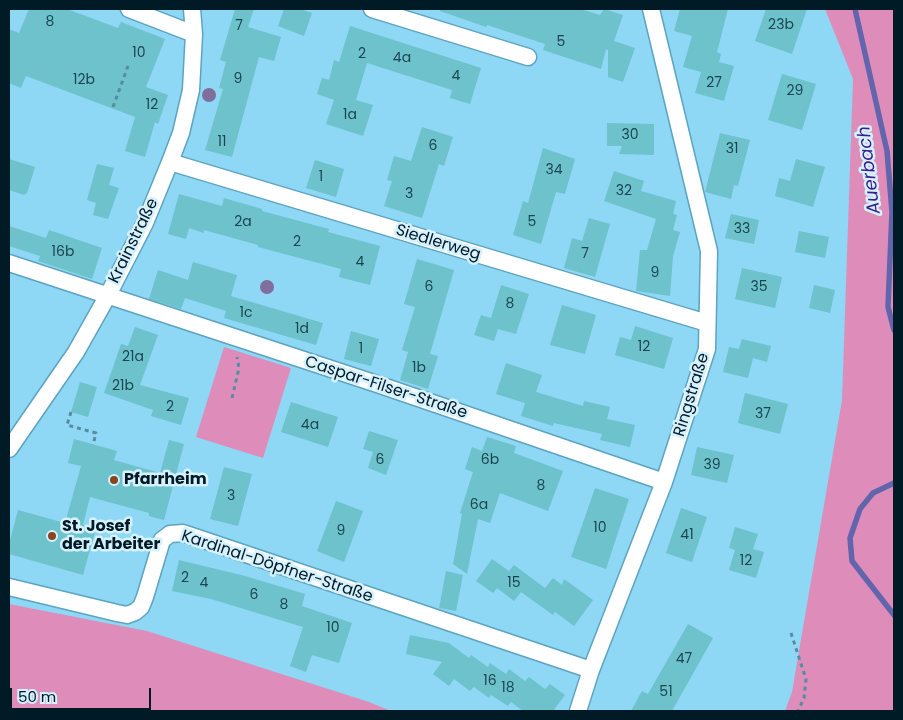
<!DOCTYPE html>
<meta charset="utf-8">
<style>
body{margin:0}
#map{position:relative;width:903px;height:720px;overflow:hidden;background:#8ed7f5;font-family:Poppins,sans-serif}
canvas{display:block}
.frame{position:absolute;inset:0;border:10px solid #001b26;pointer-events:none}
.scale{position:absolute;left:10px;top:688px;width:141px;height:22px;box-sizing:border-box;border:2px solid #001b26;border-top:0;padding-left:6px;font-size:15px;line-height:18px;white-space:nowrap;color:#001b26;-webkit-text-stroke:4px #d5f1fd;paint-order:stroke}
</style>
<div id="map">
<canvas width="903" height="720"></canvas>
<div class="frame"></div>
<div class="scale">50 m</div>
</div>
<script>
const g = document.querySelector('canvas').getContext('2d');
g.lineJoin = 'round';
function paint(path, color) {
  g.fillStyle = color;
  g.fill(path, 'evenodd');
}
function shape(rows) {
  const path = new Path2D();
  for (const r of rows) {
    path.moveTo(r[0], r[1]);
    for (let i = 2; i < r.length; i += 2) path.lineTo(r[i], r[i + 1]);
  }
  return path;
}
function strokePath(path, color, width, dash) {
  g.strokeStyle = color;
  g.lineWidth = width;
  g.lineCap = dash ? 'butt' : 'round';
  g.setLineDash(dash || []);
  g.stroke(path);
}
function write(font, color, halo, rows, align = 'center') {
  g.font = font + ' Poppins,sans-serif';
  g.lineWidth = 5;
  g.setLineDash([]);
  g.textBaseline = 'middle';
  g.strokeStyle = halo;
  g.fillStyle = color;
  for (const [text, x, y, turn = 0] of rows) {
    g.save();
    g.translate(x, y);
    g.rotate((+turn || 0) * Math.PI / 180);
    g.textAlign = isNaN(turn) ? turn : align;
    if (halo) g.strokeText(text, 0, 0);
    g.fillText(text, 0, 0);
    g.restore();
  }
}
paint(shape([
 [825,9,894,9,894,711,785,711,792,692,842,400,853,79],
 [224,347,291,368,263,458,196,437],
 [9,604,147,631,369,702,391,711,9,711]
]), '#de8dba');
strokePath(shape([
 [855,9,887,151,892,212,888,307,894,330],
 [894,483,873,493,860,509,850,538,852,561,894,615]
]), '#6264ac', 5.5);
paint(shape([
 [29,9,67,9,118,28,121,22,165,39,146,87,168,95,158,124,155,122,145,157,125,151,135,117,26,76,21,88,9,83,9,29,19,33],
 [235,9,254,9,248,27,281,37,274,61,259,57,232,157,205,150,223,89,219,88,226,62,220,60],
 [284,9,300,9,312,13,304,36,278,26],
 [440,9,580,9,600,15,604,9,623,15,614,41,635,48,623,82,608,77,608,50,606,49,601,69,543,50,545,44,487,25,486,27,440,11],
 [680,9,728,9,717,52,721,54,719,62,734,66,724,101,695,93,701,72,683,67,692,36,674,31],
 [766,9,807,9,792,54,755,41],
 [350,26,481,68,470,104,450,98,452,90,367,63,356,100,373,105,363,136,326,124,334,100,317,94,322,78,329,80,334,60,339,62],
 [782,74,816,84,802,130,768,120],
 [607,123,654,124,654,155,619,154,622,146,607,146],
 [422,127,453,137,444,166,439,164,422,218,384,206,392,181,387,180,394,156,411,161],
 [720,133,750,140,738,186,734,185,731,199,705,192],
 [543,148,575,159,565,194,556,192,541,244,513,235,523,201,528,203],
 [9,159,35,167,27,193,24,195,9,190],
 [796,159,825,167,813,207,775,196,779,178,790,181],
 [315,160,344,169,336,197,306,188],
 [97,164,114,168,109,185,119,188,108,219,93,215,96,203,87,200],
 [614,171,644,181,641,191,676,201,673,214,677,215,673,230,680,232,673,256,670,296,636,291,640,250,647,250,656,219,604,201],
 [179,194,222,206,224,198,262,209,262,211,329,229,328,232,380,246,370,285,339,277,341,269,258,247,258,245,204,230,204,233,189,228,186,239,168,234],
 [731,214,759,220,754,244,725,238],
 [589,218,610,224,595,277,564,268,572,238,582,241],
 [9,226,46,238,49,230,102,248,92,279,38,261,40,256,9,246],
 [799,231,829,237,825,258,795,252],
 [417,259,454,270,430,354,438,356,428,389,400,380,408,352,402,350,415,307,404,304],
 [193,262,237,275,231,296,323,323,316,345,224,318,226,311,185,298,181,309,149,299,158,270,188,280],
 [742,268,782,277,775,308,735,299],
 [501,285,529,294,516,334,498,329,494,341,474,335,481,315,491,318],
 [814,285,835,290,830,313,809,308],
 [562,305,596,315,585,354,550,345],
 [635,326,673,338,664,369,615,355,620,337,631,340],
 [135,327,158,335,140,385,189,398,181,425,151,416,153,410,104,393,121,344,128,346],
 [351,331,379,339,371,366,344,359],
 [742,339,771,346,767,362,753,358,748,378,723,372,729,347,739,349],
 [506,363,542,375,536,392,583,406,584,401,610,407,607,419,635,425,630,447,600,440,602,434,554,423,553,426,521,416,525,403,496,394],
 [80,382,97,387,88,417,71,412],
 [745,393,788,404,780,434,738,423],
 [291,402,338,417,328,447,281,432],
 [369,431,398,440,386,475,368,468,373,452,363,449],
 [487,437,516,446,514,453,563,471,548,511,500,493,490,523,478,519,467,574,453,564,462,514,460,513,473,472,465,469,472,447,482,451],
 [74,439,117,451,114,460,160,473,169,440,184,444,164,520,149,516,149,513,90,497,83,525,96,528,83,575,9,554,9,544,18,510,65,523,81,466,68,463],
 [697,447,734,455,727,483,691,475],
 [224,467,252,474,238,526,210,519],
 [595,488,629,499,606,569,571,557],
 [336,501,363,511,344,562,317,551],
 [681,508,707,517,692,562,666,553],
 [735,527,758,534,753,549,764,552,756,578,729,570,735,550,729,548],
 [492,559,509,571,514,565,545,588,553,578,562,585,564,579,593,600,574,626,555,612,553,615,521,592,514,601,497,588,493,593,476,581],
 [179,560,245,576,305,594,302,606,352,623,339,663,312,655,306,672,290,666,303,627,211,599,172,591],
 [446,571,463,575,456,611,439,608],
 [688,624,713,638,672,711,631,711,642,691,648,694],
 [410,635,449,643,469,658,471,655,488,667,490,663,506,674,509,669,525,681,529,677,545,689,550,684,565,695,553,711,523,711,511,702,508,706,491,695,489,698,474,687,470,691,454,679,449,686,433,674,442,662,406,654]
]), '#6dc2cc');
const street = shape([
 [129,9,194,34],
 [372,9,528,57],
 [170,162,707,323],
 [9,263,377,384,664,482],
 [9,449,76,352,107,297,145,223,170,162,181,133,191,90,194,34,192,9],
 [9,587,117,613,127,615,135,612,141,607,145,597,162,540,170,534,183,533,591,670],
 [578,711,591,670,664,482,707,349,709,251,651,9]
]);
strokePath(street, '#5ca4c1', 19);
strokePath(shape([
 [113,107,128,66],
 [232,398,239,368,237,357],
 [71,412,67,425,96,433,93,445],
 [791,633,806,679,804,698,798,711]
]), '#558ca2', 3, [4, 4]);
strokePath(street, '#fff', 16);
g.fillStyle = '#806e9c';
for (const [x, y] of [
 [209,95],
 [267,287]
]) {
  g.beginPath();
  g.arc(x, y, 7, 0, 2 * Math.PI);
  g.fill();
}
for (const [x, y, r, color] of [
 [114,480,5,"#8b4420"],
 [52,536,5,"#8b4420"]
]) {
  const dot = new Path2D();
  dot.arc(x, y, r, 0, 2 * Math.PI);
  g.fillStyle = color;
  g.fill(dot);
  strokePath(dot, '#d5f1fd', 2);
}
write('14px', '#1b4550', null, [
 ["8",50,22],
 ["23b",781,25],
 ["7",239,26],
 ["5",561,42],
 ["10",139,53],
 ["2",362,54],
 ["4a",402,58],
 ["4",456,76],
 ["9",238,79],
 ["12b",84,80],
 ["27",714,83],
 ["29",795,91],
 ["12",152,105],
 ["1a",350,115],
 ["30",630,135],
 ["11",222,142],
 ["6",433,146],
 ["31",732,149],
 ["34",554,170],
 ["1",321,177],
 ["32",624,191],
 ["3",409,194],
 ["2a",243,222],
 ["5",532,222],
 ["33",742,229],
 ["2",297,242],
 ["16b",63,252],
 ["7",585,254],
 ["4",360,262],
 ["9",655,273],
 ["6",429,287],
 ["35",759,287],
 ["8",510,304],
 ["1c",246,313],
 ["1d",302,329],
 ["12",644,347],
 ["1",361,349],
 ["21a",133,357],
 ["1b",419,368],
 ["21b",123,386],
 ["2",170,407],
 ["37",763,414],
 ["4a",310,425],
 ["6",380,460],
 ["6b",490,460],
 ["39",712,465],
 ["8",541,486],
 ["3",231,496],
 ["6a",479,505],
 ["10",600,528],
 ["9",341,531],
 ["41",687,535],
 ["12",746,561],
 ["2",185,578],
 ["4",204,583],
 ["15",514,583],
 ["6",254,595],
 ["8",284,605],
 ["10",333,628],
 ["47",684,659],
 ["16",490,681],
 ["18",508,688],
 ["51",666,692]
]);
write('16px', '#001b26', '#d5f1fd', [
 ["Krainstraße",134,241,-64],
 ["Siedlerweg",438,243,17],
 ["Caspar-Filser-Straße",386,388,18],
 ["Ringstraße",692,395,-73],
 ["Kardinal-Döpfner-Straße",277,567,18]
]);
write('bold 16px', '#001b26', '#d5f1fd', [
 ["Pfarrheim",124,480],
 ["St. Josef",62,527],
 ["der Arbeiter",62,545]
], 'left');
write('italic 18px', '#3c1d91', '#d5f1fd', [
 ["Auerbach",870,170,-97]
]);
</script>
